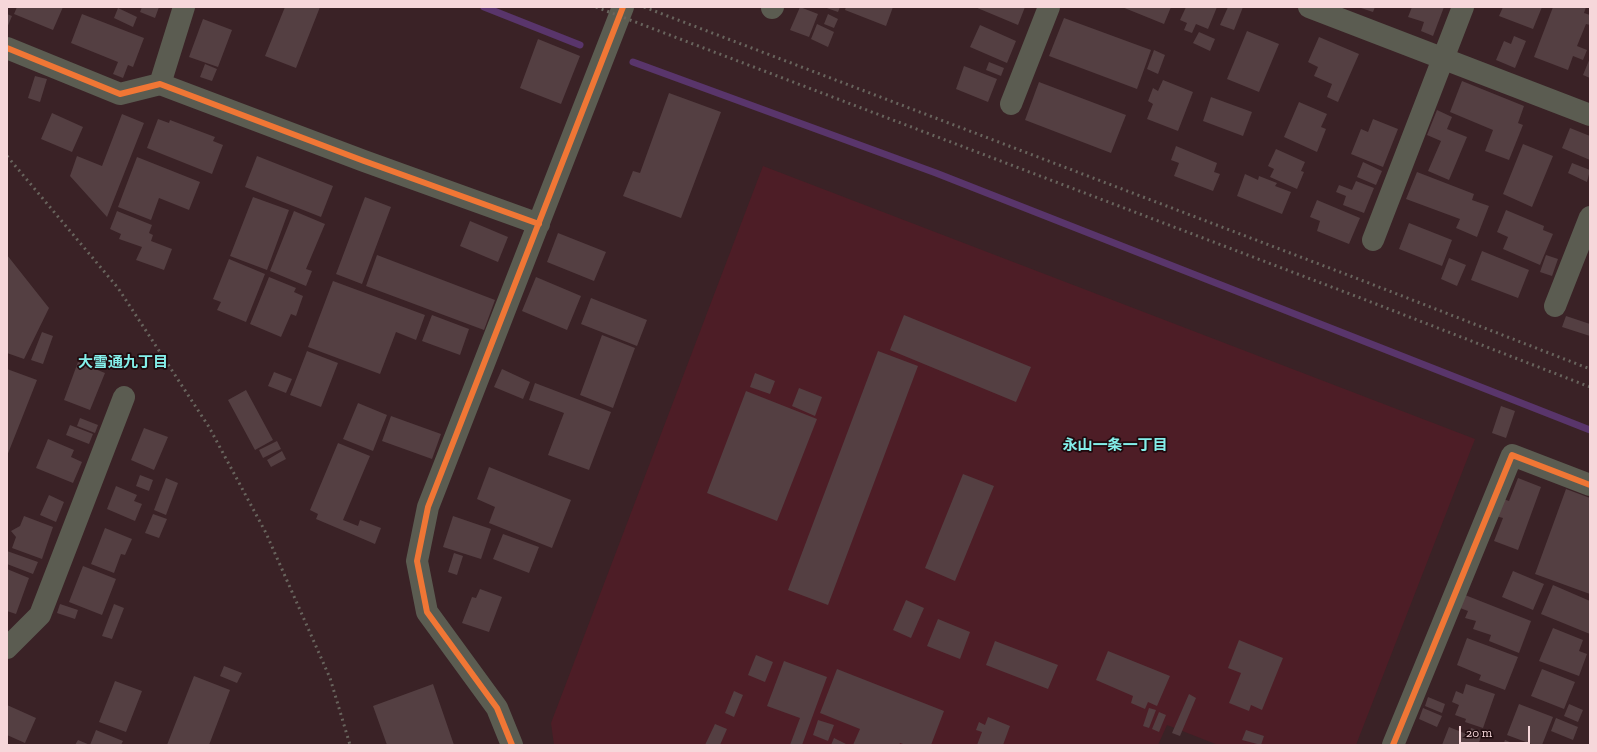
<!DOCTYPE html>
<meta charset="utf-8">
<style>
body{margin:0}
#map{position:relative;width:1597px;height:752px;overflow:hidden;background:#3a2226;font-family:"Zilla Slab",serif}
canvas{display:block}
.frame{position:absolute;inset:0;border:8px solid #f6d7da;pointer-events:none}
.scale{position:absolute;left:1459px;top:726px;width:71px;height:18px;box-sizing:border-box;border:2px solid #f6d7da;border-top:0;padding-left:5px;font-size:12px;line-height:14px;white-space:nowrap;color:#f6d7da;-webkit-text-stroke:3px #1f0b0e;paint-order:stroke}
</style>
<div id="map">
<canvas width="1597" height="752"></canvas>
<div class="frame"></div>
<div class="scale">20 m</div>
</div>
<script>
const g = document.querySelector('canvas').getContext('2d');
g.lineJoin = 'round';
function paint(path, color) {
  g.fillStyle = color;
  g.fill(path, 'evenodd');
}
function shape(rows) {
  const path = new Path2D();
  for (const r of rows) {
    path.moveTo(r[0], r[1]);
    for (let i = 2; i < r.length; i += 2) path.lineTo(r[i], r[i + 1]);
  }
  return path;
}
function strokePath(path, color, width, dash) {
  g.strokeStyle = color;
  g.lineWidth = width;
  g.lineCap = dash ? 'butt' : 'round';
  g.setLineDash(dash || []);
  g.stroke(path);
}
function write(font, color, halo, rows, align = 'center') {
  g.font = font + ' "Zilla Slab","Noto Sans JP",serif';
  g.lineWidth = 3.5;
  g.setLineDash([]);
  g.textBaseline = 'middle';
  g.strokeStyle = halo;
  g.fillStyle = color;
  for (const [text, x, y, turn = 0] of rows) {
    g.save();
    g.translate(x, y);
    g.rotate((+turn || 0) * Math.PI / 180);
    g.textAlign = isNaN(turn) ? turn : align;
    if (halo) g.strokeText(text, 0, 0);
    g.fillText(text, 0, 0);
    g.restore();
  }
}
paint(shape([
 [763,166,1475,439,1356,745,1218,745,1167,725,1158,745,554,745,551,723]
]), '#4d1d26');
strokePath(shape([
 [484,7,580,45],
 [633,62,936,173,1590,430]
]), '#59356b', 7);
paint(shape([
 [17,7,63,7,53,30,14,14],
 [142,7,159,7,155,18,140,12],
 [285,7,320,7,296,68,265,56],
 [800,7,818,14,809,37,790,30],
 [824,7,840,7,838,12],
 [846,7,893,7,886,26,845,10],
 [975,7,1025,7,1018,25],
 [1122,7,1171,7,1164,24],
 [1186,7,1217,7,1208,29,1196,24,1192,33,1184,30,1187,23,1180,20],
 [1228,7,1243,7,1234,30,1220,25],
 [1358,7,1375,7,1373,12],
 [1412,7,1444,7,1433,36,1421,31,1424,22,1408,17],
 [1503,7,1542,7,1533,29,1499,16],
 [1553,7,1586,7,1584,13,1590,15,1590,25,1586,24,1577,46,1587,50,1583,60,1573,56,1568,70,1534,57],
 [118,8,137,17,133,27,114,18],
 [7,14,12,16,7,28],
 [82,14,144,38,133,67,128,65,123,78,113,74,118,62,71,43],
 [828,14,838,19,834,28,824,24],
 [1064,18,1151,50,1137,89,1049,56],
 [203,19,232,30,218,67,189,57],
 [817,24,834,32,828,47,811,39],
 [980,25,1016,41,1007,63,970,47],
 [1247,31,1279,44,1259,92,1227,79],
 [1199,32,1215,39,1210,51,1193,43],
 [1514,36,1526,41,1515,68,1496,60,1504,41,1511,44],
 [1319,37,1359,54,1338,102,1327,97,1332,84,1314,76,1318,67,1308,62],
 [538,39,580,56,561,104,520,88],
 [1154,50,1165,55,1158,74,1147,69],
 [1590,58,1590,78,1583,75],
 [989,62,1004,68,1001,76,986,70],
 [205,64,217,69,212,81,200,77],
 [964,66,997,79,988,102,956,89],
 [35,76,47,79,40,102,28,98],
 [1163,80,1193,92,1178,131,1147,119,1153,104,1148,101,1153,88,1158,91],
 [1462,81,1524,106,1518,123,1523,125,1509,160,1485,151,1493,130,1450,112],
 [1039,82,1126,115,1111,153,1025,120],
 [669,93,721,112,681,218,623,196,633,171,640,173],
 [1211,97,1252,112,1243,136,1203,121],
 [1299,102,1327,114,1321,127,1326,129,1317,152,1284,137],
 [1437,110,1452,117,1447,129,1467,137,1449,180,1428,171,1441,141,1427,135],
 [52,113,83,127,72,152,41,139],
 [122,114,144,123,107,217,70,176,77,156,102,166],
 [158,119,169,123,170,120,215,137,213,141,223,145,212,174,147,148],
 [1373,119,1398,129,1383,167,1351,154,1361,129,1368,132],
 [1570,128,1590,136,1590,160,1562,148],
 [1523,144,1553,156,1532,207,1503,194],
 [1176,146,1217,163,1214,172,1220,174,1213,191,1174,176,1179,163,1171,160],
 [1276,149,1305,162,1301,171,1304,172,1297,189,1270,177,1274,169,1268,166],
 [257,156,333,186,321,217,245,187],
 [137,157,200,182,189,210,159,198,151,220,118,207],
 [1363,162,1382,171,1376,185,1357,177],
 [1572,163,1590,170,1587,182,1568,173],
 [1417,172,1474,194,1472,200,1489,206,1477,237,1456,228,1460,219,1406,199],
 [1245,174,1258,180,1259,176,1277,183,1275,186,1291,192,1282,214,1237,196],
 [1356,181,1374,188,1364,213,1343,205,1346,196,1336,192,1339,185,1352,190],
 [253,197,289,210,267,270,230,256],
 [365,197,391,207,362,284,336,274],
 [1317,200,1360,218,1349,244,1317,231,1320,221,1310,217],
 [1506,210,1544,226,1543,230,1553,234,1540,265,1503,249,1508,237,1497,232],
 [117,211,152,225,149,233,153,235,151,241,172,249,164,270,136,260,142,247,119,239,121,234,110,229],
 [294,211,325,224,306,269,312,271,306,286,270,271],
 [470,221,508,237,498,262,460,246],
 [1409,223,1452,240,1442,266,1399,249],
 [558,233,606,252,594,281,547,262],
 [1482,251,1529,270,1518,298,1471,280],
 [7,255,49,308,24,359,7,353],
 [377,255,495,300,484,330,366,286],
 [1546,255,1558,259,1552,276,1540,272],
 [1449,258,1466,265,1457,286,1441,279],
 [229,259,265,274,246,322,217,310,221,302,213,299],
 [269,277,296,288,294,292,303,296,296,316,291,314,281,337,250,324],
 [536,277,581,296,567,330,522,311],
 [333,281,425,315,416,340,396,332,380,374,308,347],
 [591,298,647,320,637,346,581,324],
 [432,315,469,329,460,355,422,341],
 [904,315,1031,367,1016,402,890,350],
 [1566,316,1590,324,1590,336,1562,327],
 [42,332,53,336,43,364,31,360],
 [602,335,635,348,613,408,580,395],
 [307,351,338,363,321,407,290,395],
 [878,351,918,366,828,605,788,590],
 [78,362,105,373,90,410,64,400],
 [7,369,37,380,7,456],
 [502,369,530,382,523,399,494,387],
 [274,372,292,379,286,393,268,386],
 [755,373,775,381,770,394,750,387],
 [535,383,611,412,589,470,548,455,564,413,529,400],
 [799,388,822,397,815,416,792,406],
 [246,390,273,440,255,450,228,400],
 [746,391,817,419,777,521,707,493],
 [358,403,387,415,373,451,343,439],
 [1501,406,1515,411,1506,438,1492,433],
 [391,416,441,434,432,459,382,441],
 [80,418,98,425,95,433,77,426],
 [70,425,93,434,89,444,66,435],
 [144,428,168,437,154,470,131,460],
 [48,439,74,450,71,457,82,462,73,483,36,468],
 [277,441,281,449,263,458,259,450],
 [338,443,370,456,343,520,358,526,360,520,381,528,375,544,316,519,318,514,310,510],
 [282,451,286,459,271,467,267,460],
 [489,467,571,500,552,548,489,523,495,507,477,499],
 [963,474,994,486,955,581,925,568],
 [140,475,153,480,149,491,136,486],
 [166,478,178,483,166,515,154,510],
 [1518,478,1541,487,1518,550,1494,541,1503,518,1496,516,1503,499,1509,501],
 [116,486,137,495,134,501,142,504,135,521,107,509],
 [1566,489,1590,498,1590,594,1535,574],
 [49,495,64,502,56,522,40,515],
 [153,514,167,519,159,538,145,533],
 [24,516,53,527,42,559,12,548,16,537,11,531,20,526],
 [453,516,491,529,481,559,443,547],
 [105,528,132,539,125,555,121,554,114,573,91,564],
 [503,534,539,547,529,573,493,559],
 [7,551,38,562,33,574,7,564],
 [454,553,463,556,457,575,448,572],
 [83,566,116,579,102,615,69,602],
 [7,569,29,578,16,614,7,611],
 [1513,571,1544,584,1533,610,1502,597],
 [1553,585,1590,601,1590,634,1541,614],
 [480,589,502,597,489,632,462,623,472,597,476,598],
 [1465,595,1531,621,1519,653,1489,641,1491,635,1473,629,1476,621,1465,618,1468,611,1460,608],
 [906,600,924,608,911,638,893,630],
 [60,604,78,610,75,619,57,613],
 [114,604,124,608,112,639,102,636],
 [938,619,970,632,960,659,927,646],
 [1553,628,1583,640,1579,651,1587,654,1579,676,1539,661],
 [1467,638,1518,657,1505,690,1479,680,1481,675,1457,665],
 [1239,640,1283,658,1262,710,1251,705,1249,711,1229,703,1241,673,1228,668],
 [995,641,1058,665,1048,689,986,665],
 [1108,651,1170,676,1157,706,1148,702,1145,709,1131,703,1133,696,1096,680],
 [756,655,773,662,765,682,748,675],
 [784,661,827,677,802,745,790,745,800,718,767,706],
 [224,666,242,673,237,683,220,676],
 [837,669,944,711,931,745,906,745,900,743,899,745,853,745,860,729,820,713],
 [1542,669,1575,682,1564,709,1531,696],
 [194,676,230,690,209,745,167,745],
 [115,681,142,691,126,732,99,722],
 [433,684,454,745,387,745,373,706],
 [1466,684,1495,694,1483,728,1465,722,1466,719,1455,715,1459,705,1452,702,1456,691,1463,694],
 [734,691,743,695,734,717,725,713],
 [1189,694,1196,698,1180,736,1172,733],
 [1428,697,1445,704,1442,713,1425,706],
 [1519,704,1553,717,1542,745,1534,745,1507,735],
 [1569,704,1583,710,1578,722,1564,716],
 [7,705,36,718,25,743,7,735],
 [1149,708,1156,710,1149,728,1143,726],
 [1423,708,1442,716,1437,727,1419,719],
 [1159,712,1166,715,1159,732,1152,729],
 [988,717,1010,726,1003,745,977,745,982,732,976,730,979,722,985,725],
 [1556,718,1578,727,1573,740,1551,731],
 [818,720,834,725,828,741,813,735],
 [715,724,727,729,720,745,705,745],
 [1449,727,1469,735,1471,728,1483,732,1478,745,1442,745],
 [96,730,123,741,121,745,90,745],
 [1246,730,1264,736,1261,745,1242,740],
 [834,738,848,745,831,745],
 [78,740,90,745,75,745],
 [1505,740,1517,745,1503,745]
]), '#543f42');
strokePath(shape([
 [1309,7,1590,115],
 [772,8,773,7],
 [7,48,120,94,160,84,364,161,539,224],
 [160,84,184,7],
 [1011,104,1049,7],
 [1373,240,1463,7],
 [1555,306,1590,217],
 [7,648,40,615,124,397],
 [512,745,497,708,427,612,417,561,428,507,623,7],
 [1393,745,1512,455,1590,485]
]), '#5b5c51', 22);
strokePath(shape([
 [596,7,1358,297,1590,387],
 [644,7,1361,280,1590,369],
 [7,156,118,288,209,427,266,533,330,678,350,745]
]), '#68645d', 3, [2, 4]);
strokePath(shape([
 [7,48,120,94,160,84,364,161,539,224],
 [512,745,497,708,427,612,417,561,428,507,623,7],
 [1393,745,1512,455,1590,485]
]), '#f07635', 6);
write('bold 15px', '#84efea', '#1f0b0e', [
 ["大雪通九丁目",123,363],
 ["永山一条一丁目",1115,446]
]);
</script>
